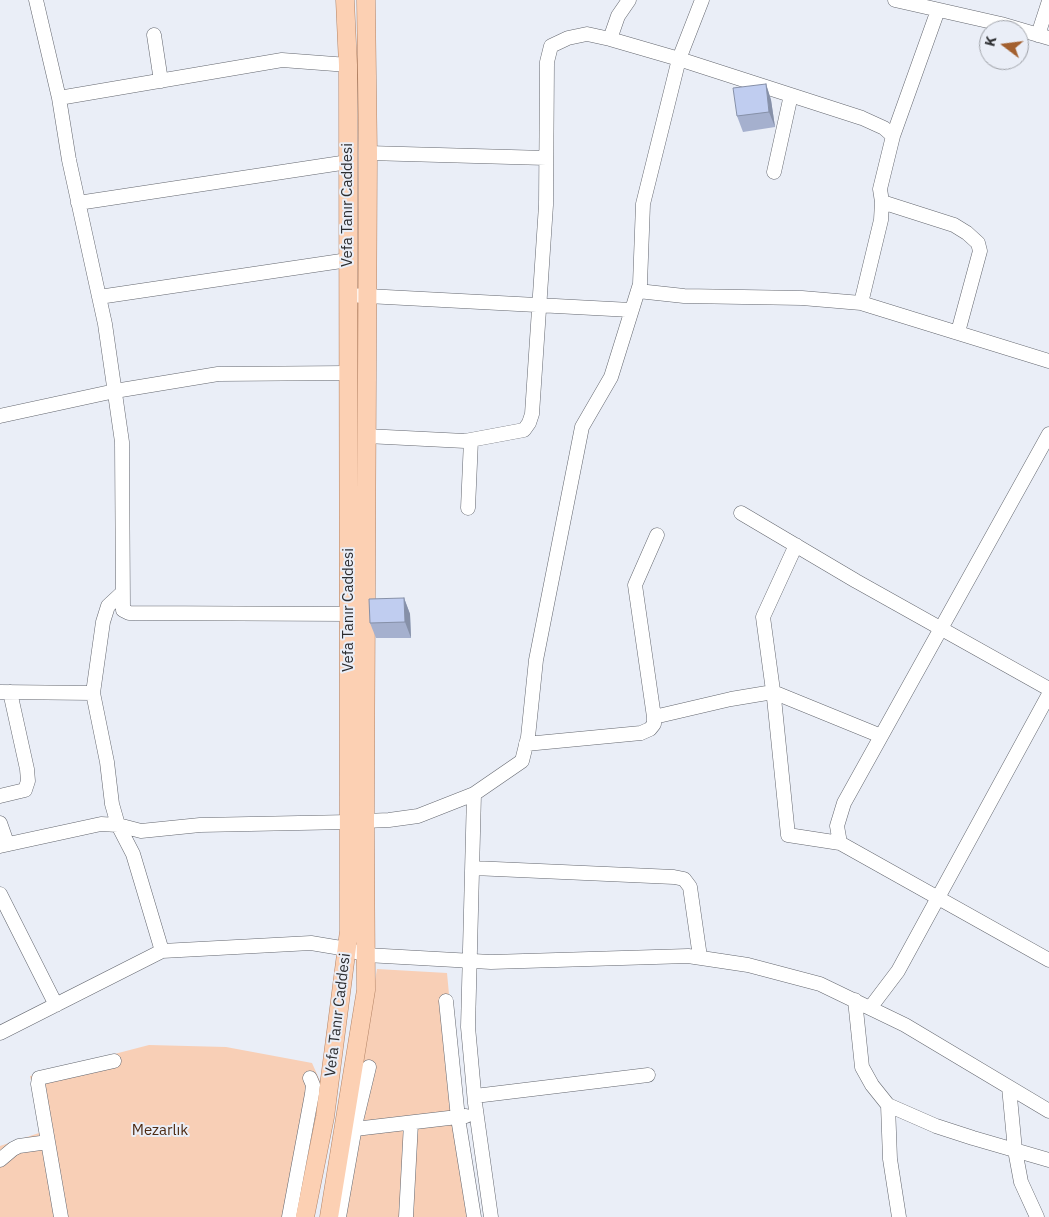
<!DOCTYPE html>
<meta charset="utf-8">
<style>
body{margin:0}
#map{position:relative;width:1049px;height:1217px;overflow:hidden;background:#eaeef7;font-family:"IBM Plex Sans",sans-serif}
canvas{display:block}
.north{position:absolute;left:979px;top:20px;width:50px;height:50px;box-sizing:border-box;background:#eaeef7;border:1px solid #9ea1a7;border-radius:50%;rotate:285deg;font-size:14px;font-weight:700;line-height:20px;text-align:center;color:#2c2d30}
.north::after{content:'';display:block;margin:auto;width:18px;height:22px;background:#a3602f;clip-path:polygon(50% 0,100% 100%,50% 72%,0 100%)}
</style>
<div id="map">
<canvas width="1049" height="1217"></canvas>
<div class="north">K</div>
</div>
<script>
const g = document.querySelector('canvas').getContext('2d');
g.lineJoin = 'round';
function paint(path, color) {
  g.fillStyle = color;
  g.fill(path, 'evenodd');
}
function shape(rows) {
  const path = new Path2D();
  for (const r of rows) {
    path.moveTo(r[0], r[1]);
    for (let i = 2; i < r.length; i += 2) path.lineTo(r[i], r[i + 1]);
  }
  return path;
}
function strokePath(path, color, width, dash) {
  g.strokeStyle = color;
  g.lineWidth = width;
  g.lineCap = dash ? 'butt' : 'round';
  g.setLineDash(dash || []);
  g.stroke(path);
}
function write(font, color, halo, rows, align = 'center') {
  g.font = font + ' "IBM Plex Sans",sans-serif';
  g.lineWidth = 4;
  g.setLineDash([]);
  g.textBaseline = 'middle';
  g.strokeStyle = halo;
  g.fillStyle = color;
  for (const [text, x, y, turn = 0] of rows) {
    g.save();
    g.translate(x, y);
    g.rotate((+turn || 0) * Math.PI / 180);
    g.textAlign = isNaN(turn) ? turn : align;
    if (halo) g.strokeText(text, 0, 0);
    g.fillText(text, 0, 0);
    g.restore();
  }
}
paint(shape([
 [377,969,447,973,459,1101,477,1217,334,1217],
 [149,1045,226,1047,312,1063,320,1081,293,1217,0,1217,0,1146,42,1132,30,1076]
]), '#f8cfb6');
const minor = shape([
 [36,0,59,98,69,160,105,324,122,442,123,610,129,613,349,614],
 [895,0,1001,24,1049,38],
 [154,35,161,81],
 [1038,35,1049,1],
 [610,39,618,16,629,0],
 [59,98,282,60,348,65],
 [893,136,938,10],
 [368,153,546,158],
 [774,172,791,95],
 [882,202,954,225,967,233,978,243,980,251,958,332],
 [78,203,348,162],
 [638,291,684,296,802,298,861,303,1049,361],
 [348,295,631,310],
 [99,297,348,260],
 [0,416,115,391,218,374,348,373],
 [366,436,465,441,524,430,529,423,532,414,546,205,547,62,551,46,568,38,587,34,610,39,679,59,862,118,884,128,893,136,880,189,882,202,881,220,861,303],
 [468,508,471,440],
 [741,513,856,581,1049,689],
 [796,545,763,617,774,698,788,835,840,843,1049,960],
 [122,593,108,606,103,622,93,693,107,762,112,804,118,825,133,854,162,951],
 [0,692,93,693],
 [654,717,731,699,773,692,881,736],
 [526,744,641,733,650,729,654,724,654,717,635,585,657,535],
 [474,794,468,1027,475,1103,491,1217],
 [0,796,25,790,28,781,27,769,10,692],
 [365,821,389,820,418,816,474,794,522,761,528,737,536,660,582,427,611,377,640,284,643,204,679,59,702,0],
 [0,823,7,843],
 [840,843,837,826,844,803,1049,434],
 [0,846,101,824,118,825,141,831,200,825,349,822],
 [473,868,674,877,684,879,690,887,700,957],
 [0,894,56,1005],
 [855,1000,862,1067,872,1085,888,1105,890,1159,899,1217],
 [446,1001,458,1118,474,1217],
 [870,1008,898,971,1049,694],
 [0,1033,162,951,311,943,347,949,366,955,491,962,688,956,748,965,820,984,905,1025,1049,1111],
 [1009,1087,1015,1150,1021,1182,1037,1217],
 [475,1096,648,1075],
 [888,1105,936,1126,973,1138,1049,1160],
 [355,1129,466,1116],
 [0,1160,13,1149,19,1146,48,1142],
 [61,1217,38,1084,39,1078,114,1061],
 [289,1217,312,1094,313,1085,310,1078],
 [339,1217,356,1121,369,1067],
 [406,1217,411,1123]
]);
const major = shape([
 [305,1217,325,1117,349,931,348,65,345,0],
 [329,1217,366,990,365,821,368,153,366,0]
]);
strokePath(minor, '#64676f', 15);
strokePath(major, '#b28264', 19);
strokePath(minor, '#fff', 14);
strokePath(major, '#fcd0b3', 18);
paint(shape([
 [766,84,771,100,775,127,743,132,737,116],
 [404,598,410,614,411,638,376,638,370,623]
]), '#a5b0ce');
paint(shape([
 [766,84,771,100,775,127,769,112],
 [404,598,410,614,411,638,405,622]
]), '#8690a8');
const building = shape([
 [766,84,769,112,737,116,733,88,766,84],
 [404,598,405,622,370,623,369,599,404,598]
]);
paint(building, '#c0cdf0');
strokePath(building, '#8690a8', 1);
write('15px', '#2c2d30', '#eaeef7', [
 ["Vefa Tanır Caddesi",348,205,-90],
 ["Vefa Tanır Caddesi",349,610,-90],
 ["Vefa Tanır Caddesi",338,1015,-83]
]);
write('15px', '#4e2b13', '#eaeef7', [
 ["Mezarlık",160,1131]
]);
</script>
